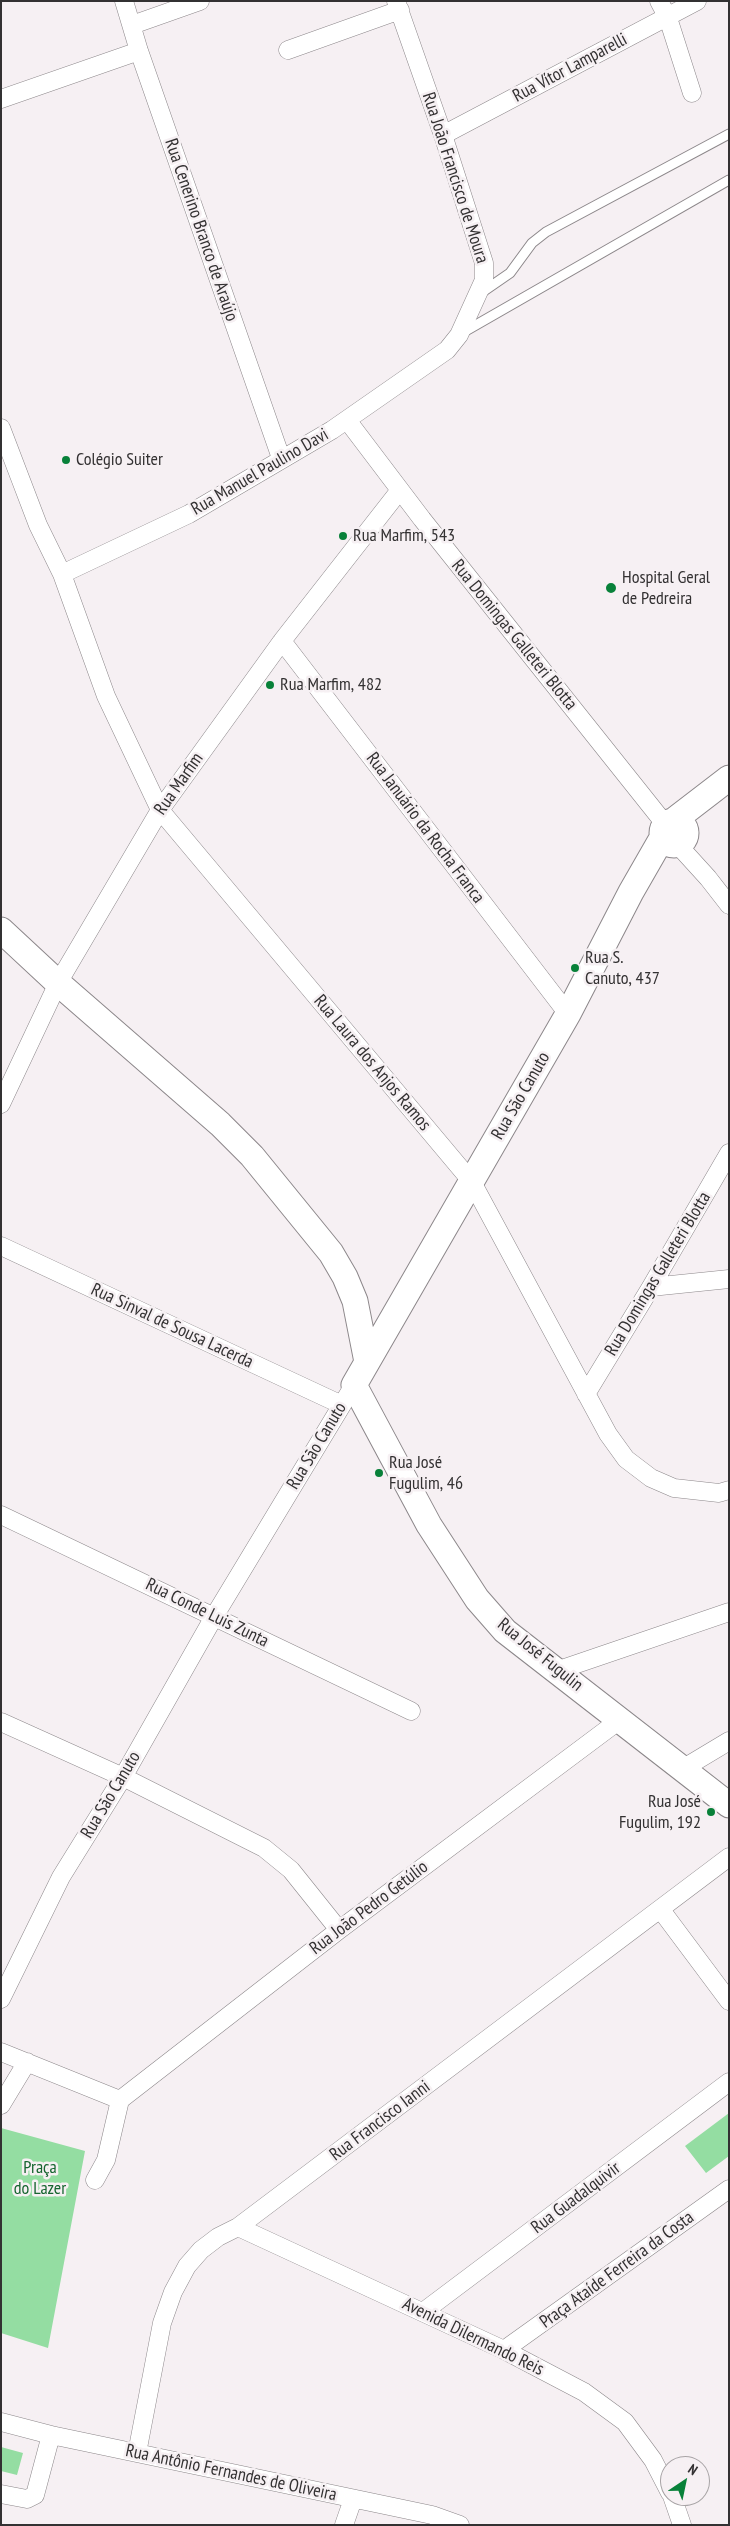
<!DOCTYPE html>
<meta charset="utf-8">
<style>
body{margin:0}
#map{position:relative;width:730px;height:2526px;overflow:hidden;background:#f6f0f3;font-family:"PT Sans Narrow",sans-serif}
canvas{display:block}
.frame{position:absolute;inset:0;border:2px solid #333132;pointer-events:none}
.north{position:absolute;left:660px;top:2456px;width:50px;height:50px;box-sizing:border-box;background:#f6f0f3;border:1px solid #a8a4a6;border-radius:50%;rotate:34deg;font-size:14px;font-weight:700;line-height:20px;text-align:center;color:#333132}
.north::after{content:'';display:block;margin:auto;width:18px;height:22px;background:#088139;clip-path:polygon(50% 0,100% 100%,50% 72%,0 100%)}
</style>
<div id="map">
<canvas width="730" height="2526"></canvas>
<div class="frame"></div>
<div class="north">N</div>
</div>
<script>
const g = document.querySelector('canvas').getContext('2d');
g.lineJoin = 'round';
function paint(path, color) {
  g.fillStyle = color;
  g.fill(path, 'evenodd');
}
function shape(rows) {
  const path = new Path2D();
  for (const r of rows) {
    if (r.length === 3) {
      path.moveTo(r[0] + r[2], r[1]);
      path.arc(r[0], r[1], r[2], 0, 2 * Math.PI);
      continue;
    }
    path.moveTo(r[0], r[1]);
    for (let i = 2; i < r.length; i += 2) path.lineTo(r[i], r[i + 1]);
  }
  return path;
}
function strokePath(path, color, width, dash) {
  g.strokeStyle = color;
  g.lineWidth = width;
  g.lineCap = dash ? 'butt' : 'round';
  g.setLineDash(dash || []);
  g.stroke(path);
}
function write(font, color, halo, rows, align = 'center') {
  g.font = font + ' "PT Sans Narrow",sans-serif';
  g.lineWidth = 5;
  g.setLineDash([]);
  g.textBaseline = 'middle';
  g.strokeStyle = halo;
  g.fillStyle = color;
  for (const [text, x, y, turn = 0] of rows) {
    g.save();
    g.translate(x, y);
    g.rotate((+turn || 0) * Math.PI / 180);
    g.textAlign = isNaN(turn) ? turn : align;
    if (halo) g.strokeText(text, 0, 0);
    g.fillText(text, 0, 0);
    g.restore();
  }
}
paint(shape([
 [729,2113,729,2156,706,2173,685,2146],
 [1,2128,85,2151,48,2348,1,2333],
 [1,2447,23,2453,17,2475,1,2471]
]), '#94dda2');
const lane = shape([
 [481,293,510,273,532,243,546,232,729,134],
 [462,333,729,180]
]);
const street = shape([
 [124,1,139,51,281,458],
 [659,1,668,18,692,93],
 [132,25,200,1],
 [288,50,400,10],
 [1,99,139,51],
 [443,135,697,1],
 [347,420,422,519,665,824],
 [1,428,38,525,62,574,106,696,160,810,472,1182,608,1434,626,1459,651,1478,674,1488,719,1493,729,1490],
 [62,574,189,514,332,430,447,350,459,335,484,280,484,263,443,135,396,1],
 [282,641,568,1014],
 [678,845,708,878,729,905],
 [1,1104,58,983,160,810,282,641,400,490],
 [1,1246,342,1405],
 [651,1287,729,1279],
 [586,1394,651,1287,729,1153],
 [1,1515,411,1711],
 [556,1671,729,1612],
 [1,1722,123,1777,264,1848,291,1870,339,1930],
 [684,1768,729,1741],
 [661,1910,729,2001],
 [1,1999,61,1877,123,1777,215,1615,354,1385],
 [1,2052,120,2100],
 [120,2100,339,1930,621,1719],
 [1,2105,27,2062],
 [95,2180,106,2160,120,2100],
 [238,2227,504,2350,584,2392,625,2422,653,2460,670,2493],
 [423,2312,729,2082],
 [504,2350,729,2189],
 [1,2422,51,2435,432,2515,460,2525],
 [137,2453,162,2323,173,2292,187,2266,201,2250,218,2237,238,2227,729,1857],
 [1,2494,27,2499,35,2495,51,2435],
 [672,2496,682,2525],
 [344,2525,353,2499]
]);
const secondary = shape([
 [674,833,12],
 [673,821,729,778],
 [662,838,631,892,568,1014,354,1385,429,1525,477,1599,505,1631,729,1805],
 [1,930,58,983,220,1124,252,1156,331,1253,345,1277,355,1301,367,1362]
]);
strokePath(lane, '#8c878a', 11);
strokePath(street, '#8c878a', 19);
strokePath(secondary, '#8c878a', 27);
strokePath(lane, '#fff', 9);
strokePath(street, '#fff', 18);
strokePath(secondary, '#fff', 25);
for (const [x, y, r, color] of [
 [66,460,5,"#088139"],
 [343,536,5,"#088139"],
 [611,588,6,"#088139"],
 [270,685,5,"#088139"],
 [575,968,5,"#088139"],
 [379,1473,5,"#088139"],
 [711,1812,5,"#088139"]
]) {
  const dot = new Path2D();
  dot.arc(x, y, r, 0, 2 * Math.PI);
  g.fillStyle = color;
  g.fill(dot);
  strokePath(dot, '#f6f0f3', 2);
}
write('18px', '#333132', '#f6f0f3', [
 ["Rua Vítor Lamparelli",570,68,-28],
 ["Rua João Francisco de Moura",455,178,72],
 ["Rua Cenerino Branco de Araújo",201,230,71],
 ["Rua Manuel Paulino Davi",260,472,-30],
 ["Rua Domingas Galleteri Blotta",514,635,51],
 ["Rua Marfim",179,784,-55],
 ["Rua Januário da Rocha Franca",425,828,53],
 ["Rua Laura dos Anjos Ramos",372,1063,50],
 ["Rua São Canuto",521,1096,-60],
 ["Rua Domingas Galleteri Blotta",658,1274,-59],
 ["Rua Sinval de Sousa Lacerda",172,1326,25],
 ["Rua São Canuto",317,1446,-59],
 ["Rua Conde Luis Zunta",207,1613,26],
 ["Rua José Fugulin",540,1655,39],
 ["Rua São Canuto",111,1795,-59],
 ["Rua João Pedro Getúlio",369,1908,-37],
 ["Rua Francisco Ianni",380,2121,-37],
 ["Rua Guadalquivir",576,2198,-37],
 ["Praça Ataíde Ferreira da Costa",617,2270,-36],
 ["Avenida Dilermando Reis",473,2337,26],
 ["Rua Antônio Fernandes de Oliveira",231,2473,12]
]);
write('18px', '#333132', '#f6f0f3', [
 ["Colégio Suiter",76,460],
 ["Rua Marfim, 543",353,536],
 ["Hospital Geral",622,578],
 ["de Pedreira",622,599],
 ["Rua Marfim, 482",280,685],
 ["Rua S.",585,958],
 ["Canuto, 437",585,979],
 ["Rua José",389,1463],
 ["Fugulim, 46",389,1484],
 ["Rua José",701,1802,"right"],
 ["Fugulim, 192",701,1823,"right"]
], 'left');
write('18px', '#166530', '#f6f0f3', [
 ["Praça",40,2168],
 ["do Lazer",40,2189]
]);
</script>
